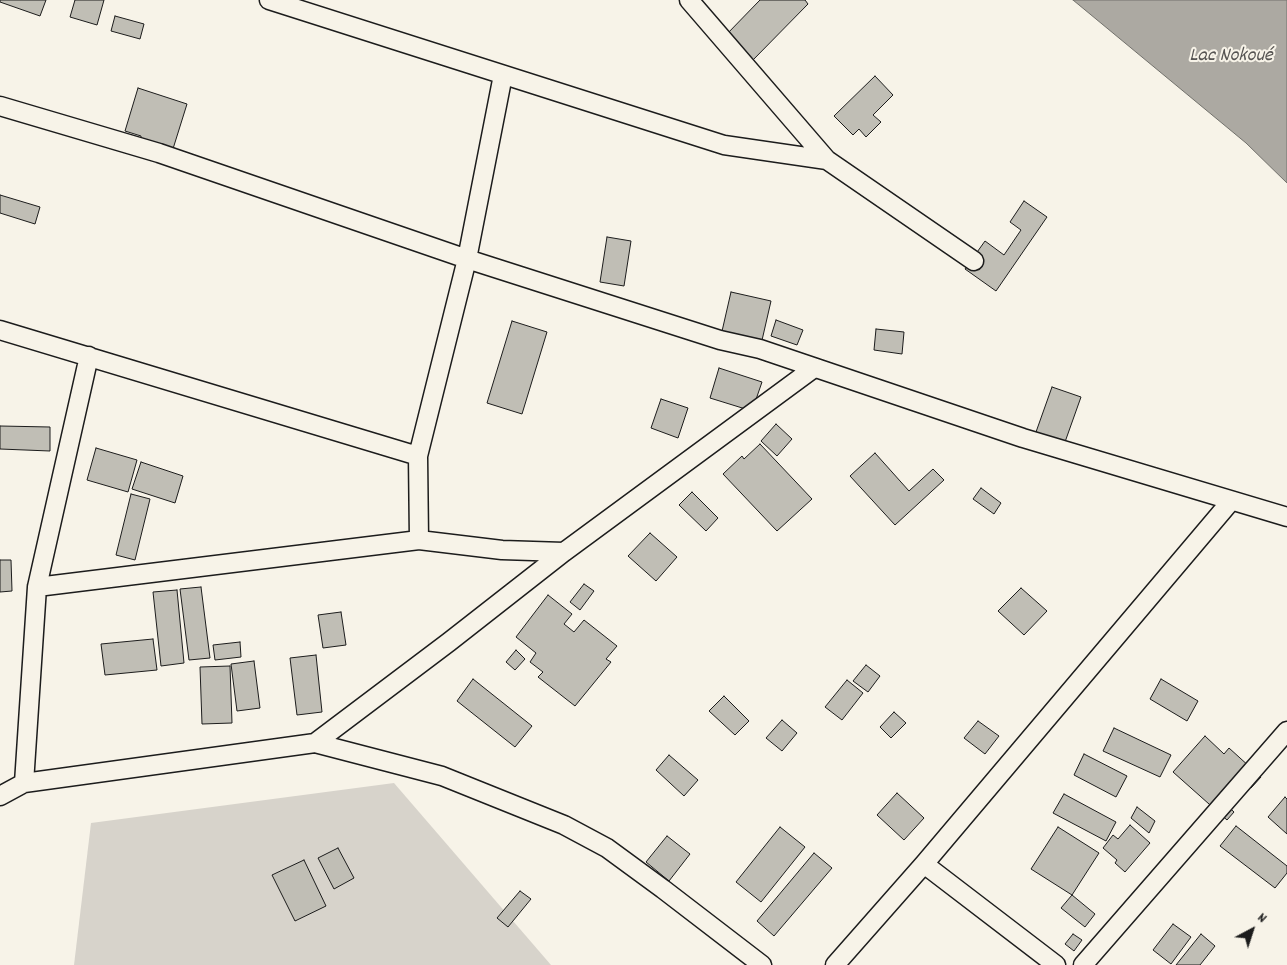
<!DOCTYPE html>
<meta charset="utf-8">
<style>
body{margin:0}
#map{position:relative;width:1287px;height:965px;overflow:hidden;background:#f7f3e8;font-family:Dekko,sans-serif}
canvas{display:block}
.north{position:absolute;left:1227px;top:905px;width:50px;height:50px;-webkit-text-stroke:4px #f7f3e8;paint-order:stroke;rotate:40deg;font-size:14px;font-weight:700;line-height:20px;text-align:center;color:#1c1c1c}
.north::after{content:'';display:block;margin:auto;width:18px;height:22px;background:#1c1c1c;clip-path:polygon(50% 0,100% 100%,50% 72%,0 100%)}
</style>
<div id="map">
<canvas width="1287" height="965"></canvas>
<div class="north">N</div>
</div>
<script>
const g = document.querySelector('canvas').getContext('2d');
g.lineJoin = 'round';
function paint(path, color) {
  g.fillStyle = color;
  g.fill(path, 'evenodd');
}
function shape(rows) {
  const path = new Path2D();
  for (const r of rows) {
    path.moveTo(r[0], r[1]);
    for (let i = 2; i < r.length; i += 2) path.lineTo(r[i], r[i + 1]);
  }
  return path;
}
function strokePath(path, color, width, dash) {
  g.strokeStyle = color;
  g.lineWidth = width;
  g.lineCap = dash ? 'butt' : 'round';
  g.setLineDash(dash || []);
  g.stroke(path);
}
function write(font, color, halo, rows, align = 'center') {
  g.font = font + ' Dekko,sans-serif';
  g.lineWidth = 4;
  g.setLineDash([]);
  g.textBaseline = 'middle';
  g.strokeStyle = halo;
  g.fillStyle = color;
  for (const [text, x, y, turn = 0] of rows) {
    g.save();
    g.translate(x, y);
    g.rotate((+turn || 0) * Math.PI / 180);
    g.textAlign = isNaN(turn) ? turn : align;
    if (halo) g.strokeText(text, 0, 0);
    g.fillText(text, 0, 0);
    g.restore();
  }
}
paint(shape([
 [394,783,551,965,74,965,91,823]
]), '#d7d3cb');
const water = shape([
 [1073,0,1287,0,1287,183,1246,143,1073,0]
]);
paint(water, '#aca9a2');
strokePath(water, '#72716c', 1);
const building = shape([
 [0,0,46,0,40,16,0,2,0,0],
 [75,0,104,0,97,25,70,17,75,0],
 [760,0,805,0,808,4,752,61,726,35,760,0],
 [115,16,144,24,140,39,111,31,115,16],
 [875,76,893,95,873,115,881,122,866,137,859,129,853,135,834,116,875,76],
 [138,88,187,104,172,152,141,142,141,136,125,131,138,88],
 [0,195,40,207,35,224,0,213,0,195],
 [1024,201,1047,217,996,291,965,269,985,241,1004,255,1021,230,1010,222,1024,201],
 [607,237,631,241,624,286,600,282,607,237],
 [731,292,771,301,760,349,720,340,731,292],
 [776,320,803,330,797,345,771,336,776,320],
 [512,321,547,332,522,414,487,403,512,321],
 [876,329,904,332,902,354,874,350,876,329],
 [719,368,762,382,752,411,710,398,719,368],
 [1052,387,1081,397,1065,442,1036,432,1052,387],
 [661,399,688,408,678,438,651,428,661,399],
 [776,424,792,439,777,456,761,441,776,424],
 [0,426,50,427,50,451,0,449,0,426],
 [760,444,812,499,777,531,723,474,742,456,744,459,760,444],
 [96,448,137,460,128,492,87,480,96,448],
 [875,453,909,491,933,469,944,480,895,525,850,476,875,453],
 [141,462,183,476,175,503,132,489,141,462],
 [981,488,1001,503,994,514,973,499,981,488],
 [692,492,718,518,706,531,679,505,692,492],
 [131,494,150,499,135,560,116,555,131,494],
 [650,533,677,557,656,581,628,556,650,533],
 [0,560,11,560,12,591,0,592,0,560],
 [584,584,594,591,580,610,570,602,584,584],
 [201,587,210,658,189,660,180,589,201,587],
 [1021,588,1047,611,1024,635,998,611,1021,588],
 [177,590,184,663,161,666,153,592,177,590],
 [548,595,572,614,564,624,574,632,584,620,617,646,606,659,611,662,575,706,538,677,543,672,530,662,536,653,516,637,548,595],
 [341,612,346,645,323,648,318,615,341,612],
 [153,639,157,670,105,675,101,644,153,639],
 [240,642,241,657,215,660,213,645,240,642],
 [516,650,525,659,515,670,506,662,516,650],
 [316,655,322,712,297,715,290,658,316,655],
 [254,661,260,708,237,711,231,664,254,661],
 [866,665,880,676,868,692,853,681,866,665],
 [230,666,232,723,202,724,200,667,230,666],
 [473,679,532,726,515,747,457,701,473,679],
 [1161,679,1198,701,1187,721,1150,699,1161,679],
 [847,680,863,693,842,720,825,707,847,680],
 [724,696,749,721,735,735,709,711,724,696],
 [894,712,906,723,891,738,880,727,894,712],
 [782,720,797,733,782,751,766,738,782,720],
 [978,721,999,736,985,754,964,738,978,721],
 [1114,728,1171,755,1160,777,1103,751,1114,728],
 [1205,736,1224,754,1229,748,1261,777,1251,788,1240,778,1219,798,1234,812,1227,820,1173,772,1205,736],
 [1084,754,1127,776,1116,797,1074,775,1084,754],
 [669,755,698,780,684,796,656,770,669,755],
 [897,793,924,818,904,840,877,815,897,793],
 [1064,794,1116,822,1106,841,1053,813,1064,794],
 [1285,797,1287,799,1287,834,1268,817,1285,797],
 [1137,807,1155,821,1149,833,1131,818,1137,807],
 [1130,825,1150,843,1125,872,1115,863,1117,860,1103,848,1113,835,1118,839,1130,825],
 [1236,826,1287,866,1287,873,1275,888,1220,846,1236,826],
 [780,827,805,847,761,902,736,882,780,827],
 [1058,827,1099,853,1072,895,1031,869,1058,827],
 [667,836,690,854,669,881,646,862,667,836],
 [338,848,354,878,334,889,318,858,338,848],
 [814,853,832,868,774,936,757,921,814,853],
 [304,860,326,906,295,921,272,875,304,860],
 [520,891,531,899,508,927,497,918,520,891],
 [1072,895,1095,914,1085,927,1061,908,1072,895],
 [1173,924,1191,937,1171,964,1153,950,1173,924],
 [1073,934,1082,940,1074,951,1065,944,1073,934],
 [1201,934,1215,946,1200,965,1176,965,1201,934]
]);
paint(building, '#c0beb5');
strokePath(building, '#1c1c1c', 1);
const minor = shape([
 [269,0,724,145,827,160],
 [689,0,827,160,974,261],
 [0,106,159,153,467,259,720,340,760,349,1023,438,1287,517],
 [0,330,418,456],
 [419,540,418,456,467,259,503,75],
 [37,587,419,540,502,550,564,552],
 [315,743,449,642,564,552,814,368],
 [24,783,37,587,89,356],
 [0,796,24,783,315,743,442,776,564,825,607,848,663,889,762,965],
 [924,864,1056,965],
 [835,965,924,864,1231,501],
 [1083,965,1287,731]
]);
strokePath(minor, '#1c1c1c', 21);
strokePath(minor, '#f7f3e8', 18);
write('italic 20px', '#565452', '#f7f3e8', [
 ["Lac Nokoué",1231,57]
]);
</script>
